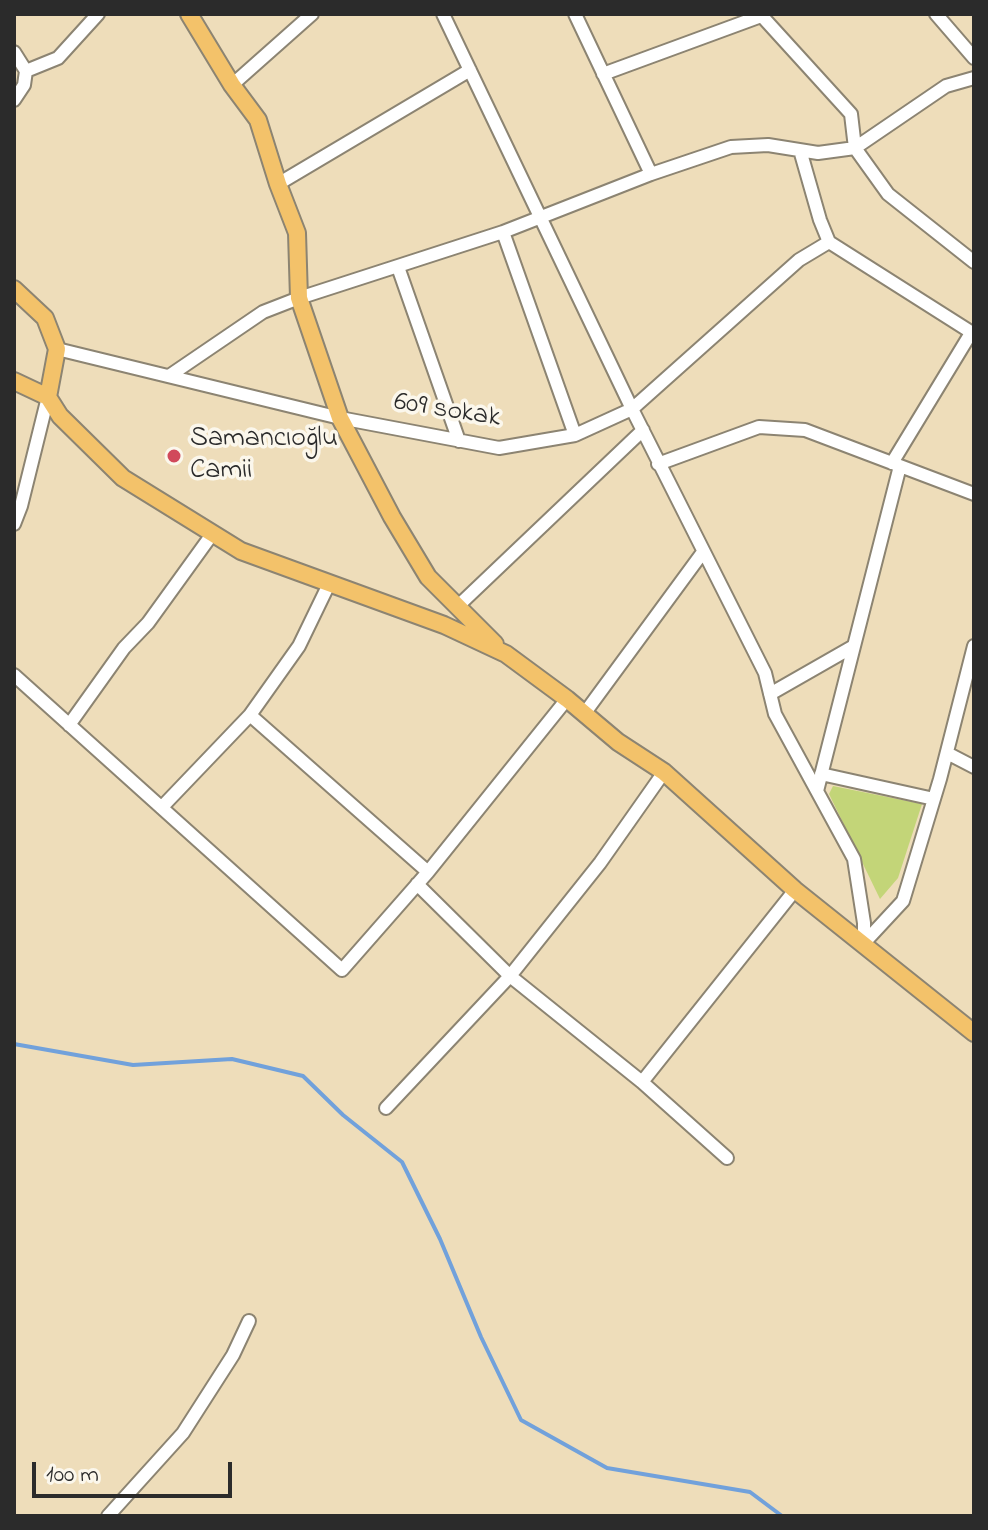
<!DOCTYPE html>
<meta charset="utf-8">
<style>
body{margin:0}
#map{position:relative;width:988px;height:1530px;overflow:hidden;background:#eeddba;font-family:"Indie Flower",sans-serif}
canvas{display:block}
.frame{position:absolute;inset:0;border:16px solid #2b2b2b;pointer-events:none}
.scale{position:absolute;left:32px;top:1462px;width:200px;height:36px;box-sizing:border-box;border:4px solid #2b2b2b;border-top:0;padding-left:10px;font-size:24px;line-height:28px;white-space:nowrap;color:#2b2b2b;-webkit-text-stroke:6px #fbf7ec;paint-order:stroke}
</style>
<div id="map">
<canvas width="988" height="1530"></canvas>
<div class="frame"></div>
<div class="scale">100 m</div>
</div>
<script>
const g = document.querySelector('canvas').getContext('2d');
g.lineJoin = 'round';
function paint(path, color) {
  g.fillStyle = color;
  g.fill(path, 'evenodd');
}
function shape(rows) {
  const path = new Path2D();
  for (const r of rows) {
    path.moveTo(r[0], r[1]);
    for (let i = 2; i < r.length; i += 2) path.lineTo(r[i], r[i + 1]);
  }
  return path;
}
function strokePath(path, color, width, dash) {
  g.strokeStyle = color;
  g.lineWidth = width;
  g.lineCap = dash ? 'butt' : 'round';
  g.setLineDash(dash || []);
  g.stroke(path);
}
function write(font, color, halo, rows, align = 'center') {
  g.font = font + ' "Indie Flower",sans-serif';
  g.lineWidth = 7;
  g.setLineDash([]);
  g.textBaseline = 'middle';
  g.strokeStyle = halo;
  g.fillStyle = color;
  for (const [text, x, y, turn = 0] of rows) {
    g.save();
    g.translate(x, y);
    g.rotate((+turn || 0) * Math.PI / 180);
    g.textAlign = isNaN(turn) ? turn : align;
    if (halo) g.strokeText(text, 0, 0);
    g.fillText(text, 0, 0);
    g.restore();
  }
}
paint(shape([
 [833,786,922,804,898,878,880,899,829,794]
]), '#c3d578');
strokePath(shape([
 [14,1044,133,1065,232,1059,303,1076,343,1115,402,1162,440,1239,481,1337,521,1420,607,1468,750,1492,782,1516]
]), '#71a1db', 4);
const minor = shape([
 [575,14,651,174],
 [760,14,851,114,855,148,888,194,974,262],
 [936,14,974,58],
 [14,52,26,71,24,85,14,100],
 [26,71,58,58,98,14],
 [603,74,761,16],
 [232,85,312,14],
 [800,150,820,220,829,242,974,334],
 [278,184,470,70],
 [503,232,575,435],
 [829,242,799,260,632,409,765,673,775,714,854,859,864,923,864,943],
 [398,267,459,441],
 [57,349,340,418,499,448,575,435,632,409,443,14],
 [169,376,263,312,299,298,503,232,651,174,731,147,768,145,818,153,855,148,946,86,974,78],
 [892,463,971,333],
 [658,464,759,427,805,430,974,494],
 [14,524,21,506,48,397],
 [457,607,643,430],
 [14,675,342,970,428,872,567,699],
 [770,694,854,646],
 [584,714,703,552],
 [250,715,299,646,329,584],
 [69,725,124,648,148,623,213,533],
 [947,753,974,767],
 [821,774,934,799],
 [817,791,900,466],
 [162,807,250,715,428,872],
 [417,884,510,976,642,1082,795,890],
 [864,943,903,901,940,779,974,646],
 [642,1082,727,1158],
 [386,1108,510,976,600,863,664,772],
 [108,1516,183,1433,233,1355,249,1321]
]);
const major = shape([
 [189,14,232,85,258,120,278,184,297,233,299,298,340,418,392,517,428,577,495,644],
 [14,289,45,318,57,349,48,397],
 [14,381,48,397,60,416,123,478,241,551,444,625,506,654,567,699,618,742,664,772,795,890,974,1033]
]);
strokePath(minor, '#8c8472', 16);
strokePath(major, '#8c8472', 20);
strokePath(minor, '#fff', 12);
strokePath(major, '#f3c26a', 16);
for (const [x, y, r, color] of [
 [174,456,8,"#d1495b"]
]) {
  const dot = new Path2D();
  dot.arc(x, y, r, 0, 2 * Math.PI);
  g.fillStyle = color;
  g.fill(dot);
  strokePath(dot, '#fbf7ec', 3);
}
write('28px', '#2b2b2b', '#fbf7ec', [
 ["609 sokak",447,412,9]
]);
write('28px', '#2b2b2b', '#fbf7ec', [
 ["Samancıoğlu",190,440],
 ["Camii",190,472]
], 'left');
</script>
